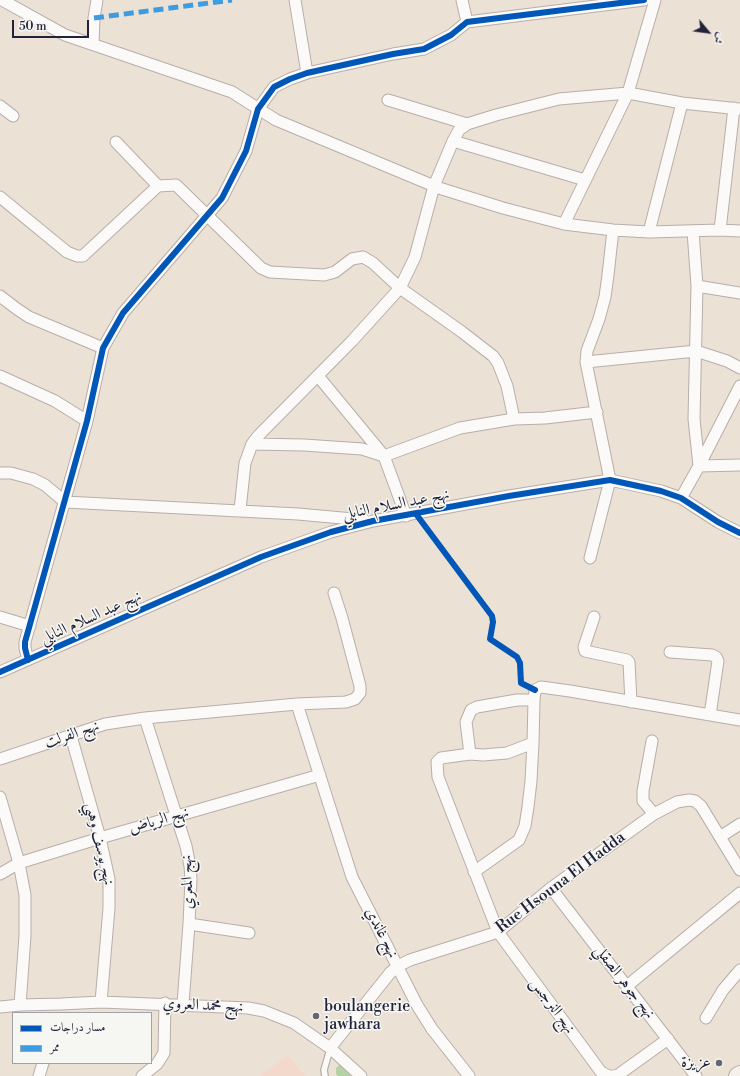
<!DOCTYPE html>
<meta charset="utf-8">
<style>
body{margin:0}
#map{position:relative;width:740px;height:1076px;overflow:hidden;background:#ece1d5;font-family:"Libre Bodoni",Amiri,serif}
canvas{display:block}
.legend{position:absolute;left:12px;top:1012px;width:140px;height:52px;box-sizing:border-box;background:#f6f6f2;border:1px solid #a1a1a9;margin:0;padding:5px 7px;list-style:none;font-size:12px;color:#22223b}
.legend li{display:flex;align-items:center;gap:8px;height:20px}
.legend b{width:20px;border:1px solid #a1a1a9}
.north{position:absolute;left:688px;top:12px;width:40px;height:40px;-webkit-text-stroke:3px #f6f6f2;paint-order:stroke;rotate:119deg;font-size:11px;font-weight:700;line-height:16px;text-align:center;color:#22223b}
.north::after{content:'';display:block;margin:auto;width:14px;height:18px;background:#22223b;clip-path:polygon(50% 0,100% 100%,50% 72%,0 100%)}
.scale{position:absolute;left:12px;top:20px;width:77px;height:18px;box-sizing:border-box;border:2px solid #22223b;border-top:0;padding-left:5px;font-size:12px;line-height:14px;white-space:nowrap;color:#22223b;-webkit-text-stroke:3px #f6f6f2;paint-order:stroke}
</style>
<div id="map">
<canvas width="740" height="1076"></canvas>
<ul class="legend">
<li><b style="height:5px;background:#0057b8"></b>مسار دراجات</li>
<li><b style="height:5px;background:#3c9ce2"></b>ممر</li>
</ul>
<div class="north">ش</div>
<div class="scale">50 m</div>
</div>
<script>
const g = document.querySelector('canvas').getContext('2d');
g.lineJoin = 'round';
function paint(path, color) {
  g.fillStyle = color;
  g.fill(path, 'evenodd');
}
function shape(rows) {
  const path = new Path2D();
  for (const r of rows) {
    path.moveTo(r[0], r[1]);
    for (let i = 2; i < r.length; i += 2) path.lineTo(r[i], r[i + 1]);
  }
  return path;
}
function strokePath(path, color, width, dash) {
  g.strokeStyle = color;
  g.lineWidth = width;
  g.lineCap = dash ? 'butt' : 'round';
  g.setLineDash(dash || []);
  g.stroke(path);
}
function write(font, color, halo, rows, align = 'center') {
  g.font = font + ' "Libre Bodoni",Amiri,serif';
  g.lineWidth = 3;
  g.setLineDash([]);
  g.textBaseline = 'middle';
  g.strokeStyle = halo;
  g.fillStyle = color;
  for (const [text, x, y, turn = 0] of rows) {
    g.save();
    g.translate(x, y);
    g.rotate((+turn || 0) * Math.PI / 180);
    g.textAlign = isNaN(turn) ? turn : align;
    if (halo) g.strokeText(text, 0, 0);
    g.fillText(text, 0, 0);
    g.restore();
  }
}
paint(shape([
 [288,1055,305,1076,260,1076]
]), '#f2d9cc');
paint(shape([
 [340,1064,351,1076,338,1076,336,1074,336,1068]
]), '#b4d2a5');
const service = shape([
 [325,1076,324,1070,330,1049]
]);
const minor = shape([
 [2,0,65,35,232,92,276,120,439,188,503,208,564,224,613,230,649,232,720,230,740,231],
 [295,0,307,73],
 [462,0,467,22],
 [93,44,94,18,97,0],
 [388,100,467,124],
 [0,106,13,116],
 [453,141,585,180],
 [116,142,158,186],
 [0,197,67,252,77,256,83,256,85,254,158,186,176,185,261,268,270,272,324,275,335,272,352,259,363,257,373,263,400,288,462,332,493,356,498,363,507,386,514,419],
 [564,224,628,93,655,0],
 [720,230,734,108],
 [693,231,697,286,694,419,699,466,740,465],
 [649,232,682,103],
 [697,286,740,293],
 [0,296,17,309,29,317,103,348],
 [586,362,696,351,727,361,740,368],
 [0,376,55,401,87,421],
 [318,376,384,456,406,516],
 [252,444,304,445,362,449,384,456,460,428,514,419,545,418,597,412],
 [0,473,11,473,33,479,45,485,65,502,298,514,364,520],
 [681,498,699,466,740,386],
 [240,510,245,463,252,444,259,435,352,341,400,288,415,257,434,186,453,141,459,130,467,124,496,115,559,99,628,93,682,103,740,109],
 [590,558,610,480,586,362,587,351,599,319,605,297,608,275,613,230],
 [0,617,30,626],
 [594,617,584,647,585,651,627,660,629,662,631,702],
 [670,652,712,655,716,657,718,661,710,715],
 [28,660,25,648,25,642,87,421,103,348,123,313,222,198,246,151,258,109,274,87,290,79,307,73,393,54,424,49,451,35,467,22,644,0],
 [0,672,261,557,331,532,373,521,509,496,610,480,661,491,681,498,718,522,740,533],
 [297,704,352,877,417,1005,432,1029,469,1076],
 [145,718,186,846,190,866,191,879,189,924,183,1004],
 [71,736,100,838,109,879,109,908,101,1002],
 [652,741,643,791,643,801,654,814],
 [470,754,483,755,507,753,533,743],
 [0,759,105,724,145,718,297,704,346,702,355,699,360,693,360,686,342,618,334,593],
 [0,797,19,863,25,895,25,936,20,1005],
 [720,837,740,824],
 [474,872,519,840,525,826,528,807,531,781,533,743,534,700],
 [0,874,19,863,100,838,320,775],
 [551,888,696,1076],
 [189,924,249,933],
 [627,986,740,893],
 [0,1007,20,1005,61,1004,101,1002,248,1008,264,1011,294,1023,330,1048,361,1076],
 [706,1018,723,990,740,970],
 [330,1048,390,973,398,966,410,960,498,932,551,888,654,814,677,802,689,800,695,801,701,806,740,870],
 [39,1076,43,1063],
 [142,1076,157,1064,164,1053,165,1003],
 [609,1076,601,1072,498,932,438,777,437,762,441,758,470,754,466,722,471,710,477,707,517,700,534,700,535,690,541,687,570,691,740,720],
 [613,1076,618,1075,668,1039]
]);
const secondary = shape([
 [737,1076,740,1074]
]);
strokePath(service, '#b6aeaa', 8);
strokePath(minor, '#b6aeaa', 13);
strokePath(secondary, '#b6aeaa', 18);
strokePath(service, '#fcfaf9', 5.5);
strokePath(minor, '#fcfaf9', 11);
strokePath(secondary, '#f5f0ea', 16);
strokePath(shape([
 [94,18,232,0]
]), '#3c9ce2', 5, [10, 5]);
strokePath(shape([
 [416,514,492,616,493,622,490,639,517,657,520,663,521,683,535,690],
 [28,660,25,648,25,642,87,421,103,348,123,313,222,198,246,151,258,109,274,87,290,79,307,73,393,54,424,49,451,35,467,22,644,0],
 [0,672,261,557,331,532,373,521,509,496,610,480,661,491,681,498,718,522,740,533]
]), '#0057b8', 6);
for (const [x, y, r, color] of [
 [316,1016,4,"#696571"],
 [719,1063,4,"#696571"]
]) {
  const dot = new Path2D();
  dot.arc(x, y, r, 0, 2 * Math.PI);
  g.fillStyle = color;
  g.fill(dot);
  strokePath(dot, '#f6f6f2', 1.5);
}
write('16px', '#22223b', '#f6f6f2', [
 ["نهج عبد السلام النابلي",396,505,-11],
 ["نهج عبد السلام النابلي",91,618,-24],
 ["نهج الفرلت",72,735,-19],
 ["نهج الرياض",159,821,-16],
 ["نهج يوسف وهبي",99,844,77],
 ["نهج المعري",188,882,-92],
 ["Rue Hsouna El Hadda",561,883,-37],
 ["نهج غاندي",381,933,63],
 ["نهج جوهر الصقلي",624,982,52],
 ["نهج محمد العروي",203,1006,3],
 ["نهج النرجس",552,1006,54]
]);
write('16px', '#22223b', '#f6f6f2', [
 ["boulangerie",324,1007],
 ["jawhara",324,1025],
 ["عزيزة",711,1063,"right"]
], 'left');
</script>
